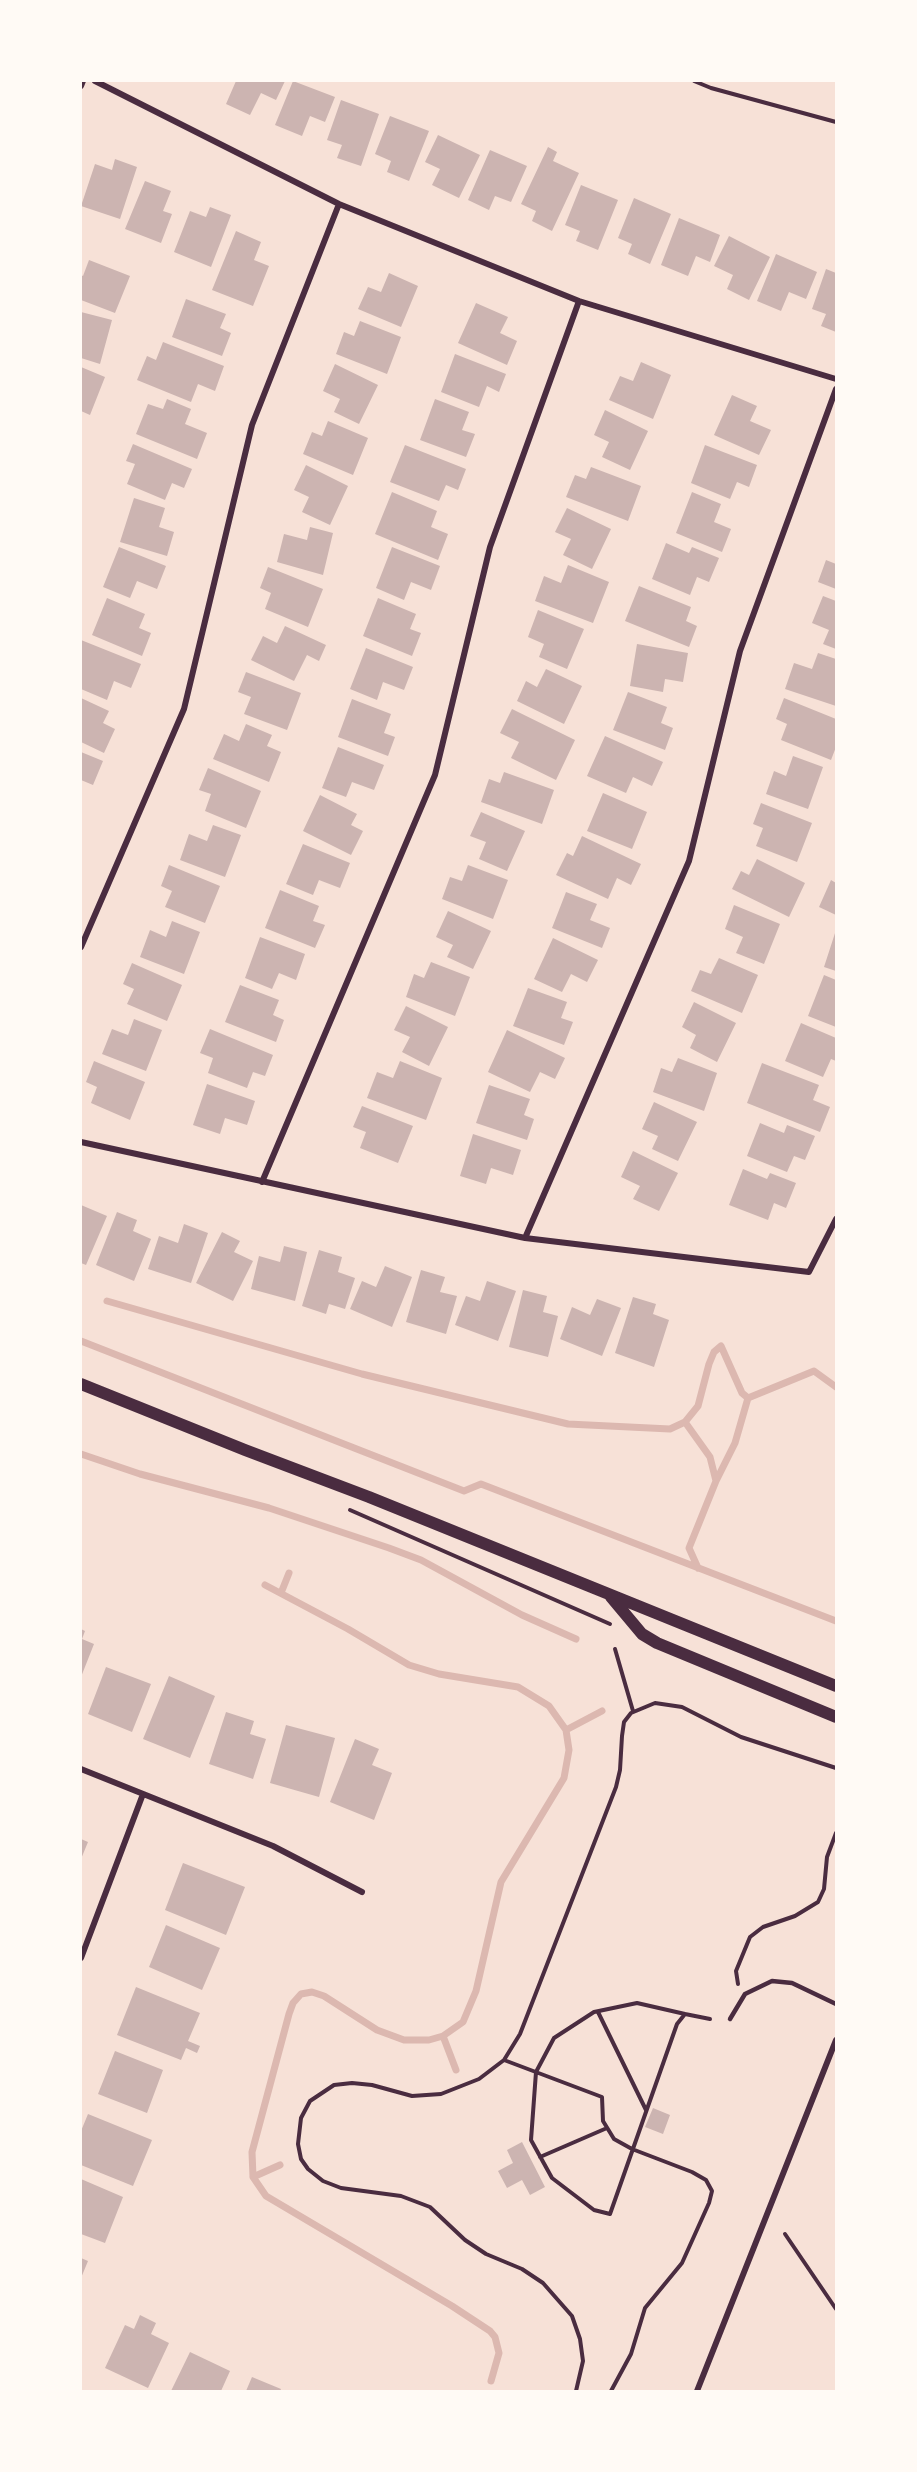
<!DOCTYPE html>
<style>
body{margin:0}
#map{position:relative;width:917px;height:2472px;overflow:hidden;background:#f7e1d7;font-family:"Titillium Web",sans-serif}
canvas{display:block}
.frame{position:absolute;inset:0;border:82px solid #fffaf5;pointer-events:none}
</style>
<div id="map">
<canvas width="917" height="2472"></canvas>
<div class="frame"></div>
</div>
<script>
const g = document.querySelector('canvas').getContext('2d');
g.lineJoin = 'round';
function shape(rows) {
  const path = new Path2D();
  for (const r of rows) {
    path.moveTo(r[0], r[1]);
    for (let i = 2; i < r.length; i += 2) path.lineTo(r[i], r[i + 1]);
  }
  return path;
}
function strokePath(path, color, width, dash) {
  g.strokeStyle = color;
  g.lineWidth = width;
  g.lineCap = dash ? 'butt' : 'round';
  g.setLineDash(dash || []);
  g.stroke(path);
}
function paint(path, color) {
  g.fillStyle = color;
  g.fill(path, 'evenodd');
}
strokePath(shape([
 [107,1301,362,1374,568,1424,670,1429,685,1422,698,1406,709,1364,714,1352,721,1346,742,1393,748,1398,814,1371,836,1387],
 [81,1341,464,1491,481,1484,836,1621],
 [685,1422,710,1457,716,1481,689,1548,698,1568],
 [81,1454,140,1474,269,1508,389,1548,421,1560,522,1615,576,1639],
 [716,1481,735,1443,748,1398],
 [265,1585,348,1629,409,1665,439,1674,518,1687,549,1706,566,1730,569,1750,564,1778,501,1882,476,1991,463,2022,443,2036,429,2040,404,2040,377,2030,324,1996,312,1992,301,1994,293,2003,289,2014,252,2152,253,2177,266,2196,452,2306,490,2331,495,2337,499,2353,491,2381],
 [281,1593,289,1573],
 [566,1730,602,1711],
 [443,2036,456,2070],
 [253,2177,280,2165]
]), '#dcb8b0', 7);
paint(shape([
 [236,81,285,81,276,100,261,93,250,115,226,104],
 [293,81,335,97,325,122,310,116,302,136,275,125],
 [341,100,379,114,361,166,337,158,342,145,327,140],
 [390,116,429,131,409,181,387,172,391,161,375,154],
 [438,135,480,155,459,198,432,185,440,169,425,162],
 [548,147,557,152,553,161,579,173,552,231,532,221,536,211,521,204],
 [490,150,527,166,511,202,495,196,489,210,468,200],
 [115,159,137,167,120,219,81,206,95,164,112,170],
 [145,181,171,191,163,211,172,214,161,243,125,229],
 [581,185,618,200,598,250,576,241,580,231,565,225],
 [634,198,671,214,650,264,628,254,632,244,618,238],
 [210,207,231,215,211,267,174,252,190,211,206,217],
 [679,218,720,235,710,262,696,256,688,276,661,265],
 [236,231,261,242,254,260,269,266,253,306,212,290],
 [729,236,770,257,749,300,727,289,733,275,714,266],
 [776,254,817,272,806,299,789,292,781,311,757,301],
 [89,260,130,276,115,313,81,300,81,275,83,276],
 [826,269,836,273,836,332,821,326,826,314,812,309],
 [389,273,418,286,401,327,358,309,368,287,381,292],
 [186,299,226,314,220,328,231,333,222,356,172,337],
 [476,303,508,317,500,333,517,341,507,365,458,343],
 [81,312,112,320,100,364,81,358],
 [360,321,401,337,387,374,336,354,344,332,354,336],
 [163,342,224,366,215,391,198,384,191,402,137,380,147,356,156,360],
 [455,354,506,374,499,392,487,386,479,407,441,392],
 [641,362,671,375,653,419,609,400,620,376,633,381],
 [335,364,378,385,359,424,334,412,340,399,323,391],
 [81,367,105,377,90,415,81,411],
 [732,395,757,406,750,421,771,430,759,455,714,435],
 [167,399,191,409,185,424,207,433,197,459,136,434,148,404,163,409],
 [435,399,469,412,462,430,475,434,466,457,420,440],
 [605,410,648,431,630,470,602,457,609,442,594,435],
 [328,421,368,438,353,475,303,454,312,432,322,436],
 [133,444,192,469,184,488,172,483,165,500,127,484,135,464,126,461],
 [405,445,466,469,458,490,446,485,439,501,390,482],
 [705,445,757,465,749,487,737,482,730,499,691,483],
 [306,465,348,486,330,525,302,512,309,497,294,490],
 [591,467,641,486,628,521,566,497,575,475,586,479],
 [392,492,437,511,431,527,448,534,438,560,375,534],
 [692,492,721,504,714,522,731,529,722,552,676,533],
 [134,498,165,508,159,527,174,532,167,556,120,542],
 [567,508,611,529,592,569,563,555,571,539,555,532],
 [310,527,333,533,323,575,277,562,284,534,307,540],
 [666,543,689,553,692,547,719,558,709,582,697,577,690,595,652,579],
 [119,547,166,566,157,589,137,581,130,598,103,587],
 [392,547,440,566,431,590,411,582,404,600,376,588],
 [826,560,836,564,836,589,818,582],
 [568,565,609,582,593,623,535,601,544,576,561,583],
 [268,567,323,589,308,627,265,609,271,593,260,588],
 [639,586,691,607,686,621,697,626,689,647,625,621],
 [823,596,836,601,836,649,823,644,829,630,812,623],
 [107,598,145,614,139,628,151,633,142,656,92,635],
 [378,598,416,614,410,629,421,633,412,656,363,636],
 [538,610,584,629,567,669,539,657,544,644,528,637],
 [285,626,326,645,319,661,307,655,294,681,251,660,263,636,277,643],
 [81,640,141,664,131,688,114,681,107,700,81,689],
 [637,644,688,653,683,682,665,679,663,692,630,686],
 [366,648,413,667,404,690,383,682,377,700,350,689],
 [818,653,836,659,836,706,785,689,794,663,812,669],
 [546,669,582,686,564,724,517,701,526,681,537,687],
 [246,672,301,693,287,730,244,714,251,697,238,692],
 [628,692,667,707,661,723,673,728,665,750,613,730],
 [81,698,109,711,103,723,115,729,104,753,81,742],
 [784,698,836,719,836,747,831,760,781,740,787,724,776,719],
 [352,699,391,714,384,733,395,737,388,756,338,737],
 [512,709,575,740,556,780,511,758,519,742,500,733],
 [246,724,272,735,267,746,281,752,269,782,213,759,224,734,239,741],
 [605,736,663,762,652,786,633,777,626,793,587,776],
 [338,747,384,765,374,790,352,782,346,797,322,788],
 [81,752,103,761,93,785,81,780],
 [793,756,823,767,808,809,766,794,774,771,786,776],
 [208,768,261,791,246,828,205,811,211,794,199,790],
 [504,772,554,790,542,824,481,802,489,779,500,783],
 [603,793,647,812,632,849,587,831],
 [320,795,357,814,351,825,363,831,351,855,303,831],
 [761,803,812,823,797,862,756,846,763,828,753,824],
 [481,812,525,831,507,871,479,859,486,842,470,836],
 [213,825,241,835,225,877,180,860,189,834,207,841],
 [582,836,641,864,631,885,617,878,608,899,556,875,567,853,573,856],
 [303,844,350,863,340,888,319,880,313,895,286,884],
 [757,859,805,883,789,917,732,889,741,871,749,875],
 [169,865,220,886,205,923,165,907,172,891,161,886],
 [468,865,508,880,493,919,442,899,450,877,462,881],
 [831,880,836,883,836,915,819,907],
 [280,890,319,906,313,921,325,925,315,948,265,928],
 [566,892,597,904,590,920,610,928,602,948,552,928],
 [734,905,780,924,764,964,736,953,743,937,725,929],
 [448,911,491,931,473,969,447,957,453,945,436,937],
 [172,921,200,932,184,974,140,957,150,930,166,937],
 [836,930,836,971,824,967],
 [260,937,305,954,296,980,279,973,272,989,245,978],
 [553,938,598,960,587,982,571,974,562,992,534,979],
 [719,958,758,975,742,1013,691,991,700,970,711,974],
 [431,962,470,977,455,1016,406,997,414,974,424,978],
 [132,963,182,985,167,1021,127,1004,134,989,123,984],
 [824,975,836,980,836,1027,808,1016],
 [240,985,279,1000,273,1015,284,1020,276,1042,225,1022],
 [528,988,567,1002,561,1018,573,1022,564,1045,513,1026],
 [694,1002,736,1023,717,1062,690,1048,696,1035,682,1027],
 [406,1006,448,1027,429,1066,402,1052,410,1037,394,1030],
 [134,1019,162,1030,146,1071,102,1054,112,1029,128,1035],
 [801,1023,836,1038,836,1061,831,1059,823,1077,785,1061],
 [210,1029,273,1055,265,1076,253,1072,247,1088,208,1073,213,1058,200,1053],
 [507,1030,565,1058,555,1079,540,1072,530,1092,488,1072],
 [678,1058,717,1073,704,1111,653,1092,661,1068,672,1072],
 [94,1061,145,1082,130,1120,91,1103,97,1087,86,1082],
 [400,1061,442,1078,426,1120,367,1098,377,1072,393,1078],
 [762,1063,819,1085,813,1100,830,1107,820,1132,747,1103],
 [207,1084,255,1101,247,1125,225,1118,220,1134,193,1125],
 [489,1085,530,1099,524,1115,534,1119,527,1140,476,1123],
 [654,1102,697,1122,678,1161,652,1149,658,1136,642,1129],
 [362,1106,413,1126,398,1163,360,1148,366,1132,353,1127],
 [760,1123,784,1133,787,1125,815,1136,805,1160,794,1156,787,1172,747,1156],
 [473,1134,521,1150,513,1175,491,1168,486,1184,460,1176],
 [633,1151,678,1173,659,1211,633,1199,640,1186,621,1177],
 [743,1169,767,1179,770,1173,796,1183,786,1208,774,1203,768,1220,729,1205],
 [81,1205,107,1216,86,1265,81,1263],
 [117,1212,137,1220,133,1231,151,1239,134,1281,96,1265],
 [184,1224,208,1233,191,1283,148,1269,159,1236,178,1243],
 [222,1232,240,1241,234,1252,253,1261,233,1301,196,1283],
 [284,1246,307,1252,295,1301,251,1289,259,1256,280,1262],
 [319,1250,342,1257,338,1272,355,1278,345,1309,329,1304,326,1314,302,1306],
 [385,1266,412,1277,392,1327,350,1309,362,1281,376,1287],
 [421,1270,445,1277,440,1292,457,1296,446,1334,406,1322],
 [487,1281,516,1291,498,1341,455,1325,466,1296,480,1301],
 [523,1290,547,1296,543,1312,558,1316,548,1357,509,1347],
 [633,1297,656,1304,653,1314,669,1320,654,1367,615,1353],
 [597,1299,621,1308,602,1356,560,1339,572,1307,590,1315],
 [81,1629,85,1631,82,1639,94,1644,81,1677],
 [106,1667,151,1684,132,1732,88,1714],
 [169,1676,215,1696,190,1758,143,1739],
 [226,1712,254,1721,250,1734,266,1739,253,1779,209,1764],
 [286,1725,335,1738,319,1797,270,1783],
 [355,1739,379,1749,372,1765,392,1773,374,1820,330,1802],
 [81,1839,88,1842,81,1859],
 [183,1863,245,1887,226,1935,165,1910],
 [166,1925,220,1948,202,1990,149,1967],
 [136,1987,200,2013,188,2041,200,2046,197,2053,186,2048,181,2060,117,2035],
 [115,2051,163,2070,147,2113,98,2094],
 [653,2108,670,2115,663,2134,645,2127],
 [88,2114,152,2140,133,2186,81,2165,81,2131],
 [522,2142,545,2187,530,2195,522,2180,507,2188,498,2171,513,2163,507,2150],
 [81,2179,123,2197,105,2243,81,2234],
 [81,2258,88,2261,81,2278],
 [140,2315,156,2323,151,2334,169,2343,148,2388,105,2368,125,2325,134,2329],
 [190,2352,230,2371,221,2391,171,2391],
 [252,2377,281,2389,280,2391,246,2391]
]), '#ccb4b1');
strokePath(shape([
 [694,81,711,88,836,122],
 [350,1510,610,1624],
 [615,1649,633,1711],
 [738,1984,736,1971,750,1937,763,1927,795,1916,818,1902,824,1889,827,1857,836,1833],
 [598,2012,646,2110],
 [685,2014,637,2003,594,2012,554,2038,536,2072,531,2140,552,2178,594,2210,610,2214,677,2024,685,2014,710,2019],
 [504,2060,602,2097,603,2121,614,2139,632,2149,692,2172,706,2180,712,2191,709,2203,682,2263,645,2308,631,2354,611,2391],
 [540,2157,607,2128],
 [785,2234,836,2309],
 [576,2391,583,2361,580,2339,572,2316,543,2283,522,2269,486,2254,465,2240,430,2207,401,2196,341,2188,323,2181,308,2169,301,2159,298,2144,301,2118,310,2101,334,2085,352,2083,372,2085,412,2096,441,2094,479,2079,504,2060,520,2034,616,1787,620,1770,622,1736,624,1722,631,1713,655,1703,682,1707,741,1737,836,1768]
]), '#4a2c40', 4);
strokePath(shape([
 [730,2019,745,1994,772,1981,792,1983,836,2004]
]), '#4a2c40', 4.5);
strokePath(shape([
 [95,81,339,204,579,301,836,379],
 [81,86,83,81],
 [81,947,184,709,252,425,339,204],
 [81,1142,525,1238,809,1272,836,1219],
 [262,1182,435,775,490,547,579,301],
 [525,1238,689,861,740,651,836,389],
 [81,1769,273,1846,362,1892],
 [81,1958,143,1794],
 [697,2391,836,2040]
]), '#4a2c40', 6);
strokePath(shape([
 [81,1384,245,1450,369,1497,836,1686],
 [611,1597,642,1634,657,1643,836,1717]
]), '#4a2c40', 12);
</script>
